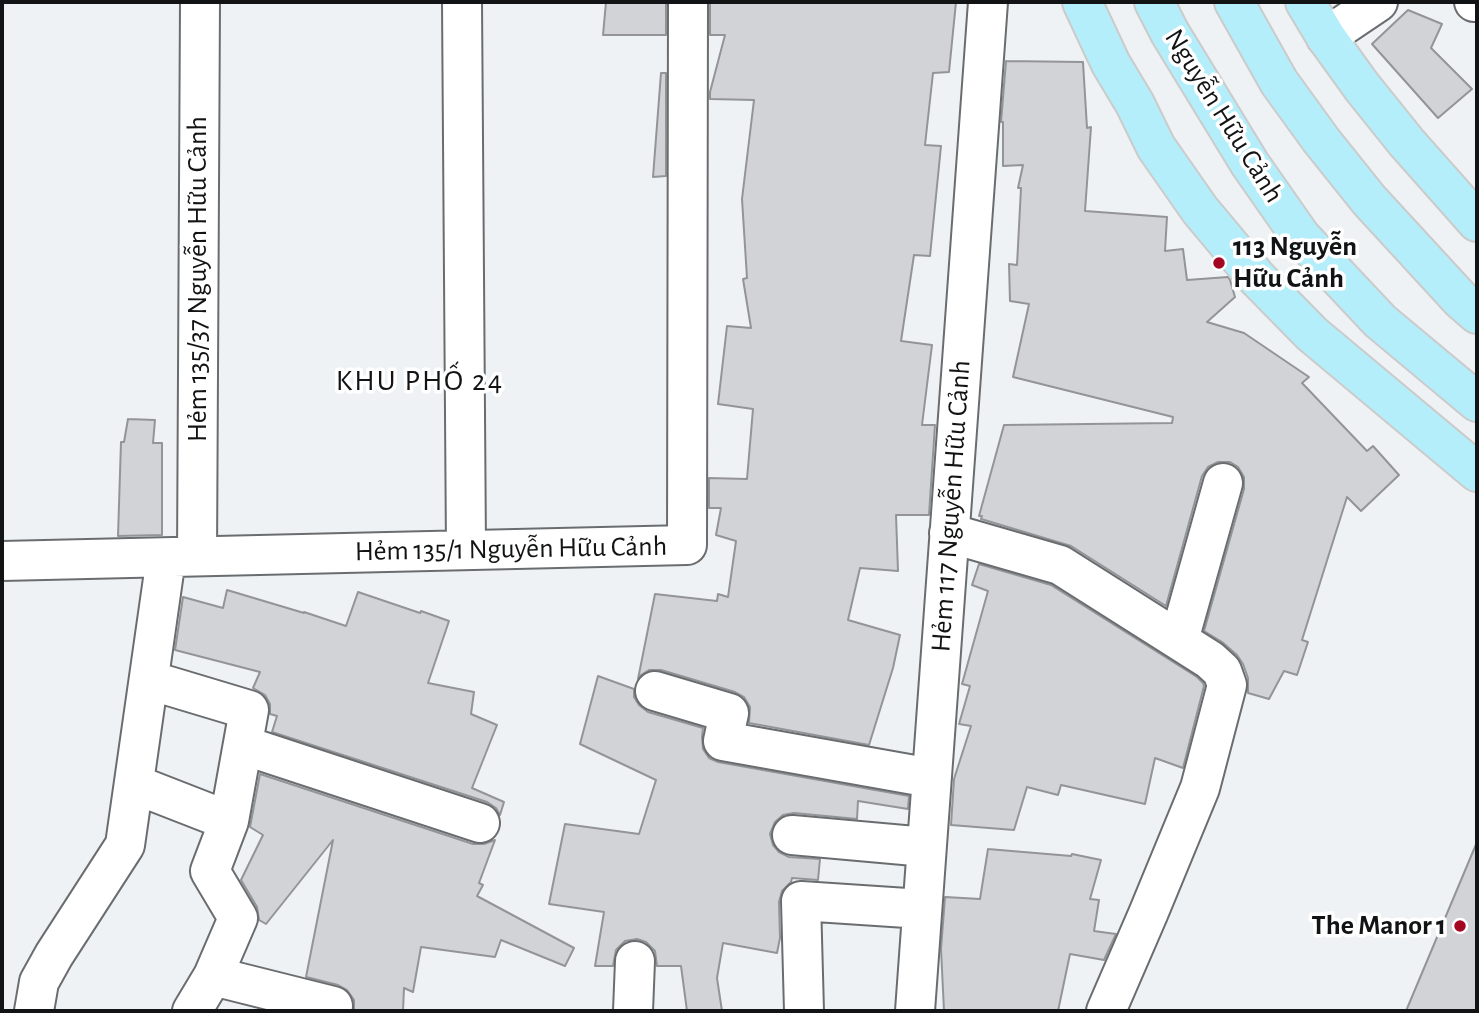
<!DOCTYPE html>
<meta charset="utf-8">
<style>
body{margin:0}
#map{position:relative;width:1479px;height:1013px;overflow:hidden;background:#eff2f4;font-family:"Alegreya Sans",sans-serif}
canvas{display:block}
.frame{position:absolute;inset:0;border:4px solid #121314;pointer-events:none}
</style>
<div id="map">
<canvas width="1479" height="1013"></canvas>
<div class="frame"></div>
</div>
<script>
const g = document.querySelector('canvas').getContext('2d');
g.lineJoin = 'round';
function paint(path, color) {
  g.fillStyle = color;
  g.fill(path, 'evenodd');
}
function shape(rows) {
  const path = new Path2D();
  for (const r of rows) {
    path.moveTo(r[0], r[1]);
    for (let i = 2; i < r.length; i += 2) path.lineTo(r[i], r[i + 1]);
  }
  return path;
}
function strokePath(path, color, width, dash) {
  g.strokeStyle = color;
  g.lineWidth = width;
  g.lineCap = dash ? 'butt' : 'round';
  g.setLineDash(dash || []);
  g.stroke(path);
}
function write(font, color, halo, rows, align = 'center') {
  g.font = font + ' "Alegreya Sans",sans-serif';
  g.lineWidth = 7;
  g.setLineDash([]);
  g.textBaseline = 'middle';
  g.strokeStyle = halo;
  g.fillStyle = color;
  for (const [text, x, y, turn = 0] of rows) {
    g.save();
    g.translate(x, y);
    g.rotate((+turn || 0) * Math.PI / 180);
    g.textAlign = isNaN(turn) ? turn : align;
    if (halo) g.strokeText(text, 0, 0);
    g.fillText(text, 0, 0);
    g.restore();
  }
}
const building = shape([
 [606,2,666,2,666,35,603,35,606,2],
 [710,2,956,2,949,72,933,73,925,145,941,146,930,256,914,255,901,341,932,345,922,425,935,425,929,515,896,515,898,571,860,568,848,620,900,635,893,668,869,745,749,723,750,707,744,697,735,692,661,670,649,670,641,675,638,679,655,594,717,601,718,594,728,597,736,541,716,535,721,508,709,508,709,478,747,479,753,409,718,404,727,326,751,328,743,279,747,278,742,199,754,100,710,99,710,92,725,35,710,35,710,2],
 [1408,10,1442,24,1431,48,1472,89,1438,118,1372,44,1408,10],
 [1006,61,1083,62,1087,128,1091,127,1085,211,1167,217,1165,251,1183,249,1187,280,1228,277,1230,280,1235,297,1207,322,1244,333,1309,377,1302,383,1367,451,1373,446,1399,475,1361,511,1347,497,1302,640,1308,642,1297,675,1284,671,1269,699,1248,693,1248,678,1243,664,1237,655,1222,642,1204,631,1244,489,1244,477,1238,467,1230,462,1218,462,1208,467,1202,476,1166,606,1071,546,981,519,982,516,979,516,1004,425,1172,423,1173,417,1013,377,1029,304,1010,301,1009,264,1017,265,1021,188,1018,188,1023,165,1003,166,1003,122,1001,122,1006,61],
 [661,73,666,73,666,176,653,177,661,73],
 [128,419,155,420,153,443,162,443,162,535,118,536,121,442,124,442,128,419],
 [979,564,1051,585,1197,677,1203,683,1204,686,1183,768,1155,758,1145,804,1061,785,1058,795,1027,787,1014,830,951,825,954,779,971,726,959,724,970,686,962,684,988,591,972,585,979,564],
 [227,590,304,613,304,612,346,626,358,592,420,613,421,611,449,621,428,683,474,692,471,714,497,725,472,788,504,802,500,815,496,808,487,802,272,732,277,716,270,714,270,704,265,695,253,688,260,672,175,650,183,597,223,608,227,590],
 [598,676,634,689,634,697,639,705,648,712,703,728,702,737,703,749,709,758,718,762,909,796,908,809,858,801,857,819,794,813,783,815,775,822,770,834,773,845,779,852,789,857,820,859,818,880,792,878,791,882,782,891,779,902,780,938,777,953,723,943,717,978,722,1011,687,1011,681,966,657,966,655,951,646,942,637,939,625,941,616,950,613,966,595,966,604,912,549,904,565,824,639,834,656,780,580,744,598,676],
 [260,774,473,844,484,844,495,840,479,883,483,885,477,896,574,948,565,966,501,940,495,957,421,947,413,992,404,988,403,1011,354,1011,354,1000,347,990,338,985,306,977,333,840,266,924,259,920,257,907,241,880,263,835,250,827,260,774],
 [1477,842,1477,1011,1406,1011,1477,842],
 [988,849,1071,856,1072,854,1101,860,1090,899,1099,900,1094,931,1116,934,1104,960,1070,954,1058,1011,944,1011,941,949,945,897,980,899,988,849]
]);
paint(building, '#d2d3d6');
strokePath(building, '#939497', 2);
const minor = shape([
 [462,2,466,550],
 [1474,2,1477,2],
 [1326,37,1378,2],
 [949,533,1060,565,1210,660,1222,671,1227,685,1200,788,1148,914,1106,1011],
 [197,556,200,2],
 [2,561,687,545,688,2],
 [1179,640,1223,483],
 [149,680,249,710,229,821],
 [655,691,729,713,723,741,931,778],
 [243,745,480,823],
 [134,784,229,821,210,871,238,918,213,976,333,1006,332,1011],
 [792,835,926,847],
 [34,1011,39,982,54,955,125,845,166,558],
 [192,1011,213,976],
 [633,1011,635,961],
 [804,1011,801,901,922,909],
 [915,1011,988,2]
]);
const major = shape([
 [1082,2,1111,64,1135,104,1156,147,1200,210,1256,277,1312,334,1477,472],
 [1154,2,1170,33,1250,164,1301,237,1380,321,1477,402],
 [1234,2,1279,82,1321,140,1369,200,1461,300,1477,314],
 [1305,2,1326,37,1362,87,1407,143,1477,222]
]);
strokePath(minor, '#6a6d6f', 42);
strokePath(major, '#cbcbcb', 42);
strokePath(minor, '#fff', 38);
strokePath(major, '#b4eefa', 38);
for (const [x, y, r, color] of [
 [1219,263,7,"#a30722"],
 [1460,926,7,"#a30722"]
]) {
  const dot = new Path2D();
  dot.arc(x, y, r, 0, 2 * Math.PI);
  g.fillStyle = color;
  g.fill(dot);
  strokePath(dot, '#fff', 2.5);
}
write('28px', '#121314', '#fff', [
 ["Nguyễn Hữu Cảnh",1224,116,58],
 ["Hẻm 135/37 Nguyễn Hữu Cảnh",198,279,-90],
 ["Hẻm 117 Nguyễn Hữu Cảnh",951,506,-86],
 ["Hẻm 135/1 Nguyễn Hữu Cảnh",511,549,-1]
]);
write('bold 28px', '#121314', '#fff', [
 ["113 Nguyễn",1233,247],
 ["Hữu Cảnh",1233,279],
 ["The Manor 1",1446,926,"right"]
], 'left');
g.letterSpacing = '2px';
write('30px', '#121314', '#fff', [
 ["KHU PHỐ 24",420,381]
]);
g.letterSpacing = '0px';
</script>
